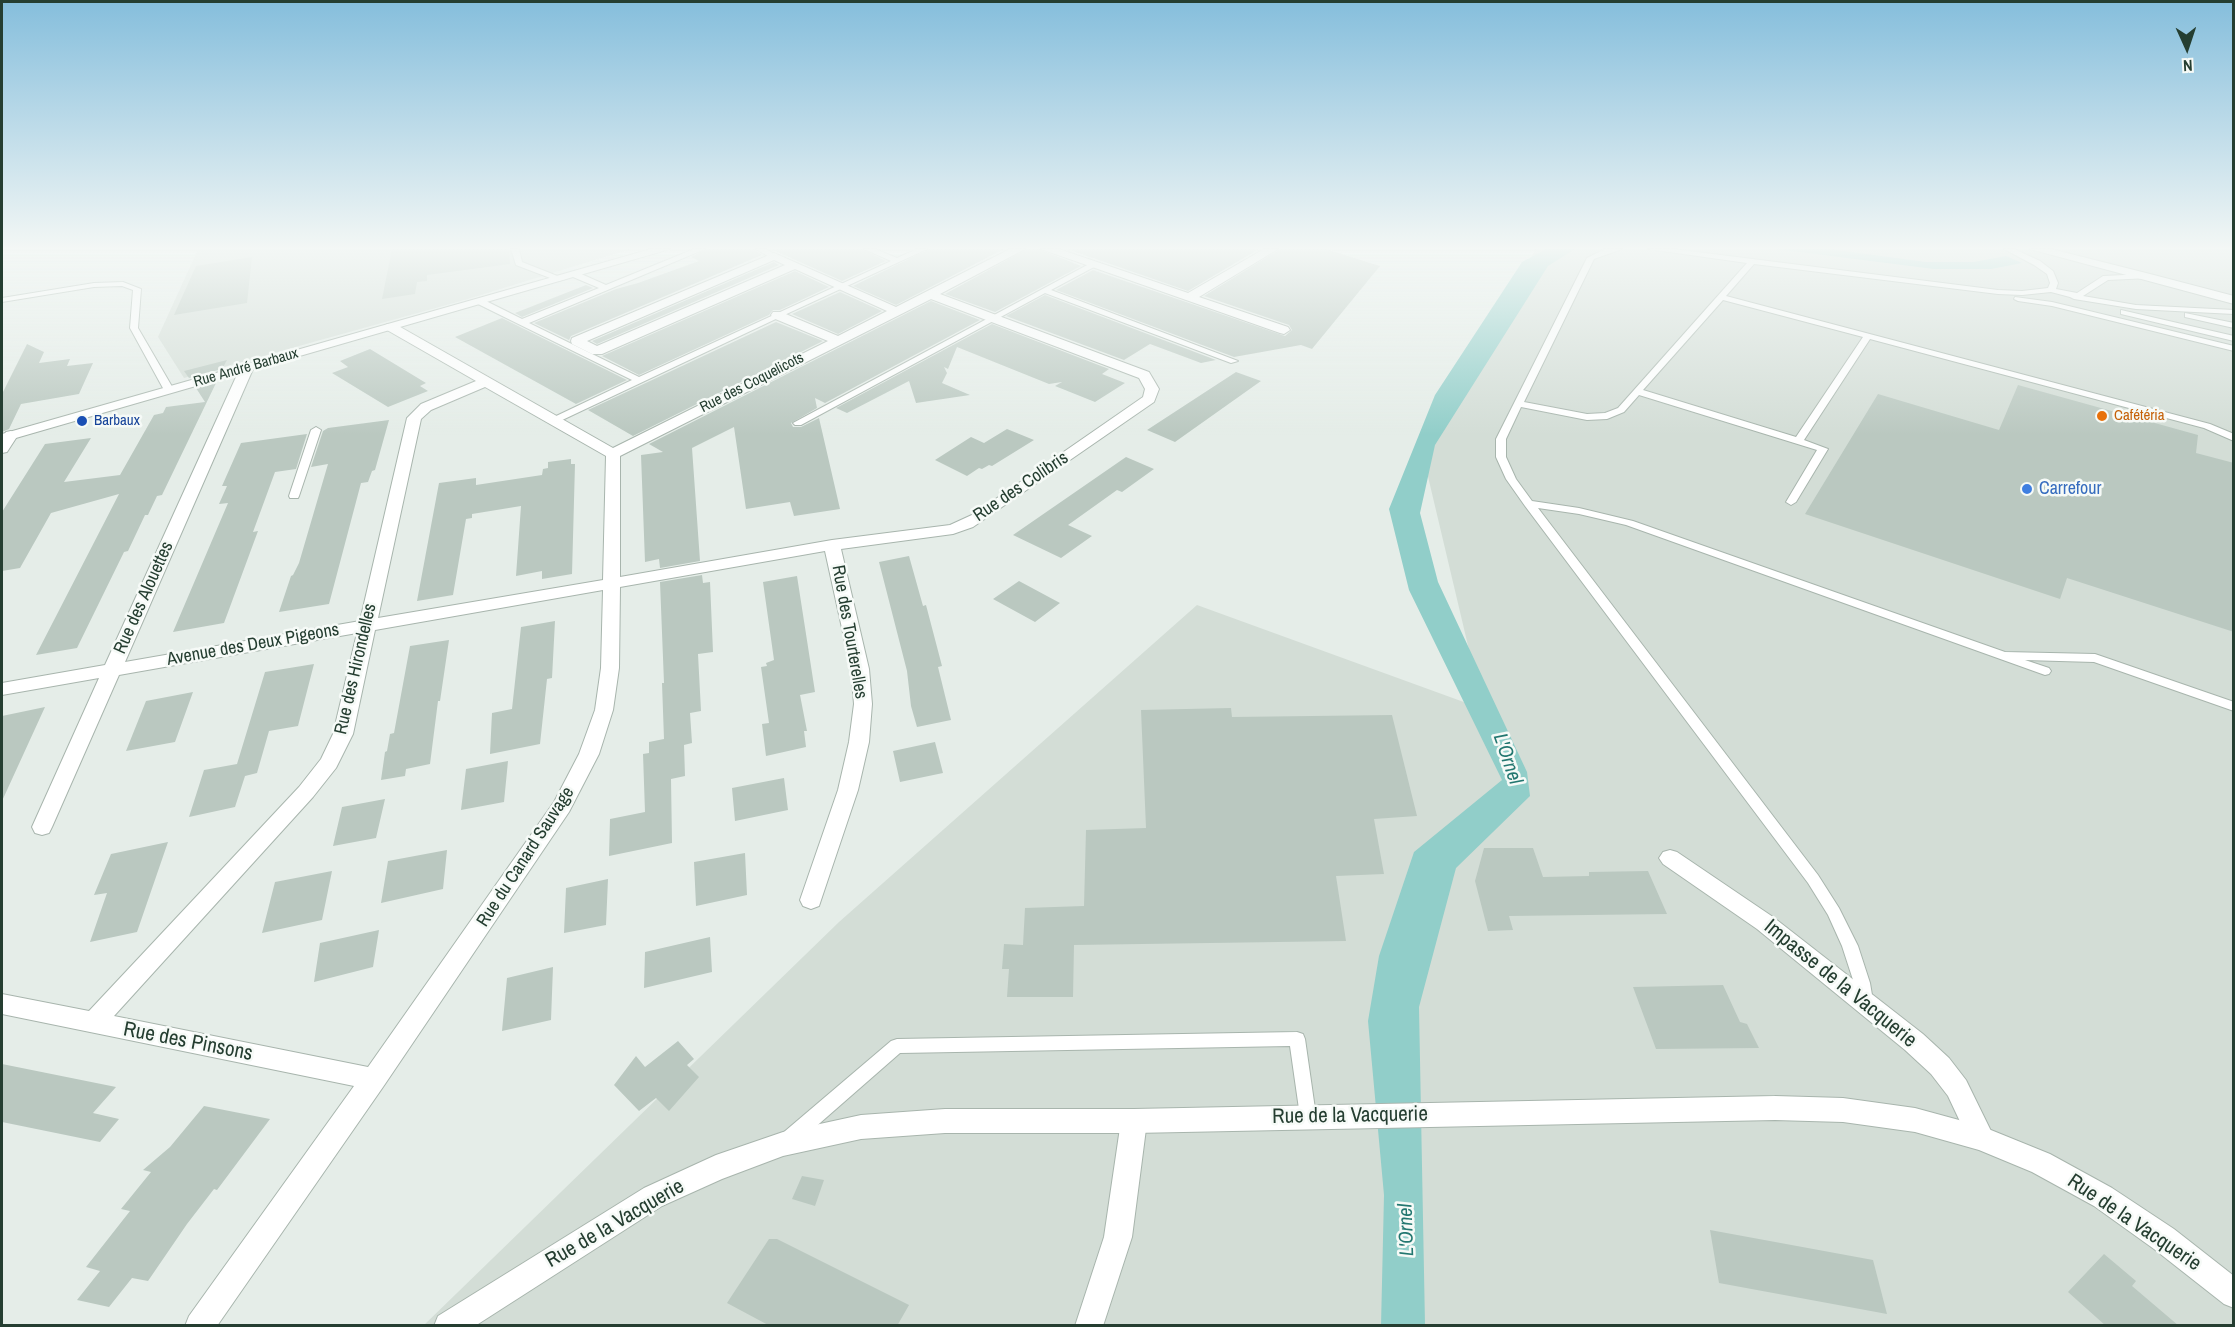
<!DOCTYPE html>
<meta charset="utf-8">
<style>
body{margin:0}
#map{position:relative;width:2235px;height:1327px;overflow:hidden;background:#e5ede8;font-family:"Archivo Narrow",sans-serif}
canvas{display:block}
.frame{position:absolute;inset:0;border:3px solid #253e31;pointer-events:none}
.north{position:absolute;left:2157px;top:18px;width:60px;height:60px;-webkit-text-stroke:4px #f6faf7;paint-order:stroke;rotate:177deg;font-size:16px;font-weight:700;line-height:24px;text-align:center;color:#253e31}
.north::after{content:'';display:block;margin:auto;width:21px;height:27px;background:#253e31;clip-path:polygon(50% 0,100% 100%,50% 72%,0 100%)}
</style>
<div id="map">
<canvas width="2235" height="1327"></canvas>
<div class="frame"></div>
<div class="north">N</div>
</div>
<script>
const g = document.querySelector('canvas').getContext('2d');
g.lineJoin = 'round';
function paint(path, color) {
  g.fillStyle = color;
  g.fill(path, 'evenodd');
}
function shape(rows) {
  const path = new Path2D();
  for (const r of rows) {
    path.moveTo(r[0], r[1]);
    for (let i = 2; i < r.length; i += 2) path.lineTo(r[i], r[i + 1]);
  }
  return path;
}
function strokePath(path, color, width, dash) {
  g.strokeStyle = color;
  g.lineWidth = width;
  g.lineCap = dash ? 'butt' : 'round';
  g.setLineDash(dash || []);
  g.stroke(path);
}
function write(font, color, halo, rows, align = 'center') {
  g.font = font + ' "Archivo Narrow",sans-serif';
  g.lineWidth = 5;
  g.setLineDash([]);
  g.textBaseline = 'middle';
  g.strokeStyle = halo;
  g.fillStyle = color;
  for (const [text, x, y, turn = 0] of rows) {
    g.save();
    g.translate(x, y);
    g.rotate((+turn || 0) * Math.PI / 180);
    g.textAlign = isNaN(turn) ? turn : align;
    if (halo) g.strokeText(text, 0, 0);
    g.fillText(text, 0, 0);
    g.restore();
  }
}
paint(shape([
 [198,249,631,249,468,299,184,378,158,337],
 [1536,249,2233,249,2233,1325,423,1326,839,922,1197,605,1483,709,1421,447]
]), '#d3ddd6');
paint(shape([
 [1546,249,1575,249,1548,266,1435,445,1420,513,1438,582,1527,772,1530,796,1456,868,1419,1007,1425,1325,1381,1326,1384,1195,1368,1021,1379,956,1414,852,1502,780,1409,590,1389,509,1435,395,1522,262],
 [1776,249,1829,249,1926,262,1974,262,2006,256,2022,263,1991,269,1934,269]
]), '#91cec9');
paint(shape([
 [392,249,509,249,510,264,427,275,427,281,417,282,415,294,382,299],
 [707,249,754,249,762,255,571,336,569,340,534,323,616,289,638,283,699,261,691,257],
 [771,249,862,249,886,261,842,281],
 [929,249,1004,249,896,305,853,286],
 [1027,249,1039,249,1081,266,995,312,945,294],
 [1067,249,1259,249,1188,291],
 [1280,249,1326,249,1380,266,1312,349,1301,345,1234,357,1056,290,1093,270,1285,336,1292,330,1289,325,1204,296],
 [252,257,247,303,174,315,196,266],
 [774,262,779,265,597,344,592,341],
 [795,271,829,287,780,310,773,310,769,315,639,375,602,356],
 [586,285,593,288,522,317,515,313],
 [840,292,882,311,838,334,792,314],
 [1045,295,1216,360,1201,363,1150,344,1124,360,1006,316],
 [931,301,980,320,825,403,815,398,817,408,791,423,793,427,801,427,819,418,840,509,794,516,790,502,746,509,734,427,692,448,700,561,660,568,659,559,645,562,641,455,663,452,649,444],
 [502,318,627,380,576,404,455,337],
 [776,322,823,341,633,436,588,410],
 [992,324,1109,369,1102,374,1125,383,1095,402,1055,386,1062,382,1049,384,957,347,948,369,944,367,947,373,942,383,970,395,916,403,909,381,847,413,836,408],
 [27,344,44,352,39,363,70,359,67,366,93,363,79,394,21,404,9,429,2,432,2,394],
 [370,349,426,383,420,386,428,391,388,407,332,373,348,367,340,361],
 [227,360,222,369,189,378,184,371],
 [1236,372,1261,381,1175,442,1147,430],
 [216,383,162,495,157,496,148,515,145,515,128,551,124,552,77,648,36,655,119,494,51,513,20,568,2,571,2,512,45,444,91,438,64,482,120,475,154,415,163,413,166,407,205,402,196,388],
 [2018,385,2198,435,2196,453,2234,463,2234,632,2067,578,2060,599,1805,514,1878,394,1999,430],
 [389,420,375,470,372,471,368,482,361,483,329,604,279,612,291,576,293,575,299,563,328,464,311,467,323,431,328,428],
 [1007,429,1034,440,992,466,989,465,982,469,979,468,967,476,935,460,971,437,984,443],
 [307,434,296,469,275,472,253,532,258,531,224,623,173,632,228,503,219,504,227,486,222,486,241,443],
 [1126,457,1154,469,1122,492,1117,490,1068,525,1092,536,1061,558,1013,535],
 [571,459,571,464,575,464,572,574,542,579,542,571,516,576,521,506,472,514,472,518,466,519,453,595,417,601,439,483,476,478,476,485,542,475,543,469,548,468,548,462],
 [909,556,923,606,926,605,942,666,938,667,951,720,917,727,911,706,907,671,879,562],
 [702,575,703,583,710,582,713,652,698,654,701,711,690,713,692,743,684,745,685,776,671,779,672,843,609,856,610,819,645,812,643,754,649,753,649,742,664,739,662,683,664,683,660,582],
 [797,576,815,692,800,695,807,731,804,731,806,747,766,756,762,724,769,723,761,667,767,666,766,663,774,660,763,582],
 [1019,581,1060,603,1035,622,993,599],
 [555,621,552,678,547,679,540,744,490,754,492,713,512,709,521,627],
 [449,640,440,701,438,701,430,764,406,769,405,776,381,780,385,752,387,751,390,734,394,733,410,646],
 [314,664,298,726,269,731,257,773,245,776,235,807,189,817,204,770,237,764,265,672],
 [193,692,175,742,126,751,146,701],
 [45,707,2,801,2,716],
 [1231,708,1232,717,1392,715,1417,816,1374,819,1384,874,1336,876,1346,941,1074,945,1073,997,1007,997,1009,969,1002,969,1004,944,1023,945,1025,908,1084,906,1086,830,1146,828,1141,710],
 [935,742,943,773,900,782,893,751],
 [508,761,504,802,461,810,466,769],
 [784,778,788,810,735,821,732,788],
 [385,799,376,838,333,846,342,807],
 [168,842,137,932,90,942,107,893,94,895,111,854],
 [1484,848,1533,848,1543,877,1589,876,1589,872,1648,871,1667,914,1509,916,1513,930,1488,931,1475,881],
 [447,850,443,889,381,903,388,861],
 [745,853,747,895,696,906,694,862],
 [332,871,322,920,262,933,275,882],
 [608,879,606,925,564,933,566,888],
 [379,930,373,967,314,982,320,943],
 [710,937,712,972,644,988,645,952],
 [553,967,551,1020,502,1031,507,978],
 [1723,985,1740,1022,1747,1024,1759,1048,1656,1049,1633,987],
 [678,1041,694,1059,687,1065,699,1077,669,1111,656,1098,639,1111,614,1085,636,1056,645,1067],
 [2,1064,116,1087,93,1113,119,1119,100,1142,2,1122],
 [204,1106,270,1119,217,1190,214,1189,187,1224,148,1281,132,1278,109,1307,77,1300,100,1271,86,1267,130,1211,121,1209,151,1172,143,1170,170,1147],
 [802,1176,824,1180,815,1206,792,1199],
 [1710,1230,1873,1260,1887,1314,1719,1283],
 [769,1239,777,1239,909,1305,897,1326,770,1326,727,1303],
 [2104,1254,2136,1281,2132,1286,2179,1326,2106,1326,2068,1292]
]), '#bac8c0');
const service = shape([
 [511,249,519,249,522,262,565,279,558,281,516,265,511,249],
 [694,249,705,249,529,323,639,377,891,261,864,249,875,249,897,258,917,249,927,249,780,317,558,422,552,422,552,418,632,380,478,304,478,300,484,300,522,319,599,288,573,277,573,273,579,273,606,285,694,249],
 [756,249,766,249,778,256,771,258,756,249],
 [1605,249,1622,249,1594,259,1524,402,1587,414,1605,413,1618,408,1747,263,1648,249,1673,249,1998,290,2022,291,2048,288,2050,283,2047,274,2034,265,2004,249,2014,249,2040,261,2053,271,2058,283,2056,289,2077,293,2103,276,2146,274,2149,274,2149,278,2108,280,2083,296,2136,305,2234,310,2234,314,2136,309,2074,299,2070,297,2051,292,2022,295,1998,294,1754,264,1726,296,2210,424,2234,434,2234,441,2204,428,1870,339,1804,440,1828,449,1796,502,1791,505,1786,502,1817,450,1639,395,1624,412,1607,419,1587,420,1521,407,1506,439,1506,457,1516,479,1532,501,1579,508,1633,521,2005,652,2095,654,2234,702,2234,711,2094,662,2025,660,2049,668,2051,671,2049,674,2045,675,1626,525,1579,514,1538,508,1818,875,1839,908,1858,946,1870,983,1873,1001,1871,1006,1865,1008,1859,1006,1857,1001,1854,983,1842,946,1828,915,1808,883,1525,506,1506,479,1496,457,1496,439,1587,258,1605,249],
 [1723,300,1863,337,1796,437,1643,390,1723,300],
 [1091,263,1095,265,1094,267,1051,290,1238,361,1231,363,1045,293,801,425,795,425,793,423,1091,263],
 [123,282,141,289,138,328,174,390,172,392,169,393,164,390,130,328,133,290,122,286,94,287,2,302,2,298,94,283,123,282],
 [2015,297,2052,302,2234,346,2234,351,2052,306,2018,301,2014,299,2015,297],
 [2121,310,2234,336,2234,341,2121,314,2121,310],
 [2185,313,2234,323,2234,328,2185,317,2185,313],
 [316,427,321,430,299,496,298,498,290,498,289,496,311,430,316,427],
 [1297,1032,1303,1034,1305,1039,1316,1116,1314,1122,1308,1124,1302,1122,1300,1116,1290,1046,900,1053,796,1144,790,1146,784,1144,781,1138,784,1132,891,1041,897,1039,1297,1032]
]);
const minor = shape([
 [1010,249,1025,249,940,294,1149,372,1159,389,1154,402,973,527,953,534,841,549,869,669,872,704,869,742,858,790,819,906,811,909,803,906,800,900,838,790,849,742,854,704,851,669,825,551,620,587,619,668,613,710,599,754,569,812,383,1087,217,1326,185,1326,189,1316,354,1086,2,1014,2,994,89,1011,299,787,321,759,333,734,357,633,119,675,52,827,49,833,42,835,35,833,32,827,99,678,2,695,2,683,105,665,241,366,246,365,253,369,125,662,360,621,407,418,421,404,476,381,387,330,385,327,387,324,395,324,613,448,828,341,773,318,771,315,773,312,781,312,838,336,887,311,795,269,602,354,592,354,572,344,571,341,572,338,774,253,896,307,1010,249],
 [774,260,785,265,597,346,587,341,774,260],
 [931,299,1139,378,1145,389,1143,397,974,514,950,525,832,540,620,577,620,456,931,299],
 [485,387,606,456,603,580,378,618,421,419,431,410,485,387],
 [603,590,601,668,595,710,579,754,554,802,368,1067,114,1016,313,797,336,768,353,734,375,630,603,590],
 [1041,249,1059,249,1188,293,1264,249,1278,249,1199,297,1288,327,1290,330,1284,334,1280,333,1041,249],
 [11,431,18,435,7,452,2,453,2,439,6,432,11,431],
 [1670,850,1677,852,1773,917,1923,1034,1949,1058,1966,1080,1990,1129,1994,1138,1990,1147,1981,1150,1972,1147,1948,1096,1931,1074,1905,1050,1757,929,1663,864,1659,858,1663,852,1670,850],
 [1134,1109,1143,1113,1147,1121,1132,1237,1103,1326,1075,1326,1104,1237,1121,1121,1125,1113,1134,1109]
]);
const tertiary = shape([
 [651,249,670,249,2,442,2,434,651,249],
 [2030,249,2051,249,2150,274,2234,296,2234,304,2030,249],
 [1775,1096,1843,1098,1915,1108,1981,1126,2050,1154,2112,1188,2174,1229,2234,1276,2234,1308,2224,1304,2154,1249,2094,1206,2032,1172,1979,1150,1915,1132,1843,1122,1775,1120,1134,1133,945,1133,861,1139,783,1156,722,1179,662,1206,475,1326,434,1326,438,1316,644,1188,716,1155,783,1132,861,1115,945,1109,1134,1109,1775,1096]
]);
strokePath(service, '#a8b5ad', 2);
strokePath(minor, '#a8b5ad', 2);
strokePath(tertiary, '#a8b5ad', 2);
paint(service, '#fff');
paint(minor, '#fff');
paint(tertiary, '#fff');
const sky = g.createLinearGradient(0, 0, 0, 435);
sky.addColorStop(0, '#85bedc');
sky.addColorStop(0.57, '#f3f7f5');
sky.addColorStop(1, '#f3f7f500');
g.fillStyle = sky;
g.fillRect(0, 0, 2235, 435);
for (const [x, y, r, color] of [
 [2102,416,6,"#e8710a"],
 [82,421,6,"#1a4fb4"],
 [2027,489,6,"#3f7fe0"]
]) {
  const dot = new Path2D();
  dot.arc(x, y, r, 0, 2 * Math.PI);
  g.fillStyle = color;
  g.fill(dot);
  strokePath(dot, '#f6faf7', 2);
}
write('15px', '#253e31', '#f6faf7', [
 ["Rue André Barbaux",246,368,-16],
 ["Rue des Coquelicots",752,383,-27]
]);
write('15px', '#c56008', '#f6faf7', [
 ["Cafétéria",2114,416]
], 'left');
write('15px', '#164399', '#f6faf7', [
 ["Barbaux",94,421]
], 'left');
write('18px', '#253e31', '#f6faf7', [
 ["Rue des Colibris",1021,487,-34],
 ["Rue des Alouettes",144,598,-66],
 ["Rue des Tourterelles",849,632,80],
 ["Avenue des Deux Pigeons",253,645,-10],
 ["Rue des Hirondelles",356,669,-77],
 ["Rue du Canard Sauvage",526,857,-57]
]);
write('18px', '#366cbe', '#f6faf7', [
 ["Carrefour",2039,489]
], 'left');
write('italic 20px', '#237770', '#f6faf7', [
 ["L'Ornel",1507,759,71],
 ["L'Ornel",1407,1230,-92]
]);
write('21px', '#253e31', '#f6faf7', [
 ["Impasse de la Vacquerie",1840,984,39],
 ["Rue des Pinsons",188,1042,11],
 ["Rue de la Vacquerie",1350,1116,-1],
 ["Rue de la Vacquerie",2134,1223,34],
 ["Rue de la Vacquerie",615,1224,-30]
]);
</script>
